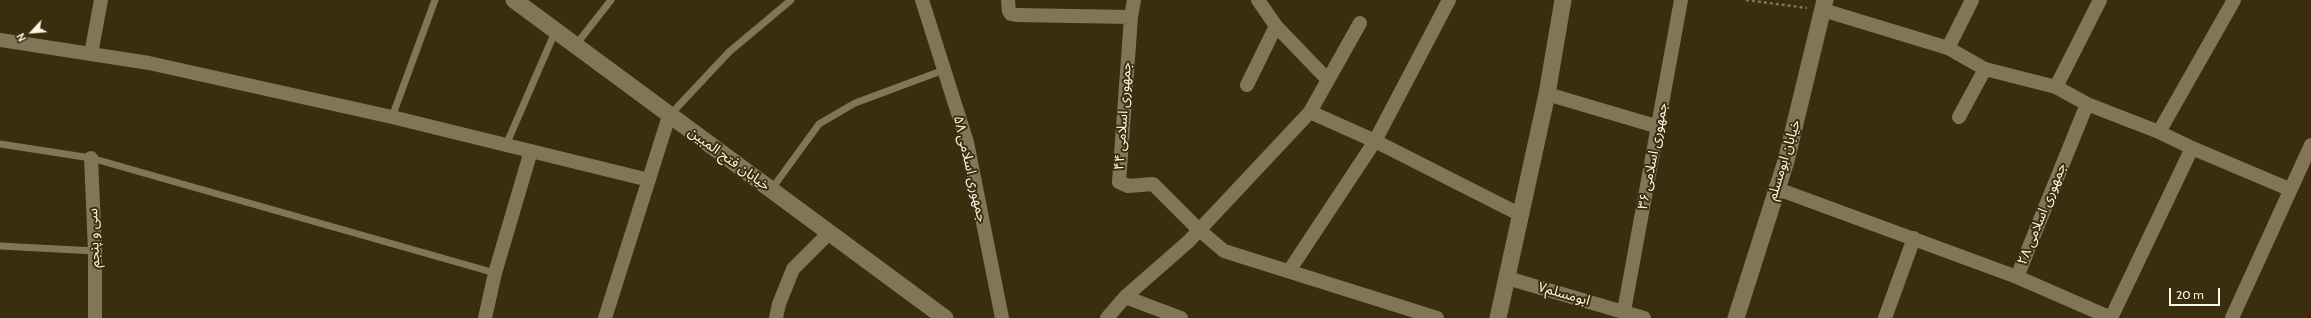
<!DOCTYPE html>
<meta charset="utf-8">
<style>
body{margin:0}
#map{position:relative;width:2311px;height:318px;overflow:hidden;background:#3a2e0f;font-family:Cabin,sans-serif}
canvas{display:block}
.north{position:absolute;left:12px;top:12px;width:40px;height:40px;-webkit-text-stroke:3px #3a2e0f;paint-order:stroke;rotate:244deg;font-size:11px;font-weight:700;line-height:16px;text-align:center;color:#fcf5e3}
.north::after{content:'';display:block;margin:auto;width:14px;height:18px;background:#fcf5e3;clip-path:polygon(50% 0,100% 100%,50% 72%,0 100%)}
.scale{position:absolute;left:2169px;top:288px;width:51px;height:18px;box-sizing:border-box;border:2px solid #fcf5e3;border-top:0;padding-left:5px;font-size:12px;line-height:14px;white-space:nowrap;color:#fcf5e3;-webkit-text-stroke:3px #3a2e0f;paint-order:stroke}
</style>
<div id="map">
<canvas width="2311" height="318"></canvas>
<div class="north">N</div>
<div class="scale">20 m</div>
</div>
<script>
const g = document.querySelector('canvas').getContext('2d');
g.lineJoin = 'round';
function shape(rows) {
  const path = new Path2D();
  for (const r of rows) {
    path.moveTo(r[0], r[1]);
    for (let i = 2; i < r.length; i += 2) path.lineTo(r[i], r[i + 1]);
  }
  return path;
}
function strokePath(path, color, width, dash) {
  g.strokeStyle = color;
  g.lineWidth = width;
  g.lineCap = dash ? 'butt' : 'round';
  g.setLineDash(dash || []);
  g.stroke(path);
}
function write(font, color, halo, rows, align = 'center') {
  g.font = font + ' Cabin,"Noto Sans Arabic",sans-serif';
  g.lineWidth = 4;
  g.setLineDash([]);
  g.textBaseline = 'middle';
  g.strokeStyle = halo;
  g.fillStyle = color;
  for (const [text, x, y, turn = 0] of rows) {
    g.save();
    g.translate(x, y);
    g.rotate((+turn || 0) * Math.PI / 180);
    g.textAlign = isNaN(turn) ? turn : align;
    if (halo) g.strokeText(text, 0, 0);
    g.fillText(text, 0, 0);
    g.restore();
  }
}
strokePath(shape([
 [1746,0,1807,8]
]), '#7f755b', 2.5, [3, 3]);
strokePath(shape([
 [575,46,611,0],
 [669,116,729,52,791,0],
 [392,117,435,0],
 [0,144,91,158,495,273],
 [506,145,555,32],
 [771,190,819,124,855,103,944,70],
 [0,246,95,251]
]), '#837656', 7);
strokePath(shape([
 [922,0,967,142,1002,318],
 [1008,0,1009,11,1011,14,1016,15,1131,17],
 [1134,0,1131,17,1119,182,1128,186,1153,184,1198,229,1224,251,1437,318],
 [1258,0,1276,26,1327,79],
 [1823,10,1948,48,1985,69,2056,87],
 [0,40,149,63,392,117,649,180],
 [1948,48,1972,0],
 [91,54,101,0],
 [1247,85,1276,26],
 [1547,94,1659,127],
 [2087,104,2159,132,2192,148,2289,189],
 [1310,112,1375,141,1521,215],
 [1959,117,1985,69],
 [2159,132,2234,0],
 [91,158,95,251,95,318],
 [1775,188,2017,277,2087,104,2056,87,2100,0],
 [1289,271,1375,141,1449,0],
 [2017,277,2111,318],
 [1507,278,1644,318],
 [1125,297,1181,318],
 [1624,311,1681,0],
 [485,318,495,273,531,151],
 [605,318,669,116],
 [776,318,779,304,793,269,829,233],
 [1107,318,1125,297,1189,241,1310,112,1360,23],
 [1885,318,1914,238],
 [2111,318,2192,148],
 [2232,318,2311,145]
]), '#837656', 14);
strokePath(shape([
 [514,0,945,318],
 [1498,318,1547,94,1563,0],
 [1736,318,1786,161,1825,0]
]), '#837656', 17);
write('14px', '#fcf5e3', '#3a2e0f', [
 ["جمهوری اسلامی ۴۴",1123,116,-86],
 ["جمهوری اسلامی ۳۶",1653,156,-79],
 ["خیابان فتح المبین",729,159,36],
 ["خیابان ابومسلم",1784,160,-73],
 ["جمهوری اسلامی ۵۸",970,169,77],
 ["جمهوری اسلامی ۲۸",2042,214,-68],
 ["سی و پنجم",94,238,-92],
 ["ابومسلم۷",1564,294,16]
]);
</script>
